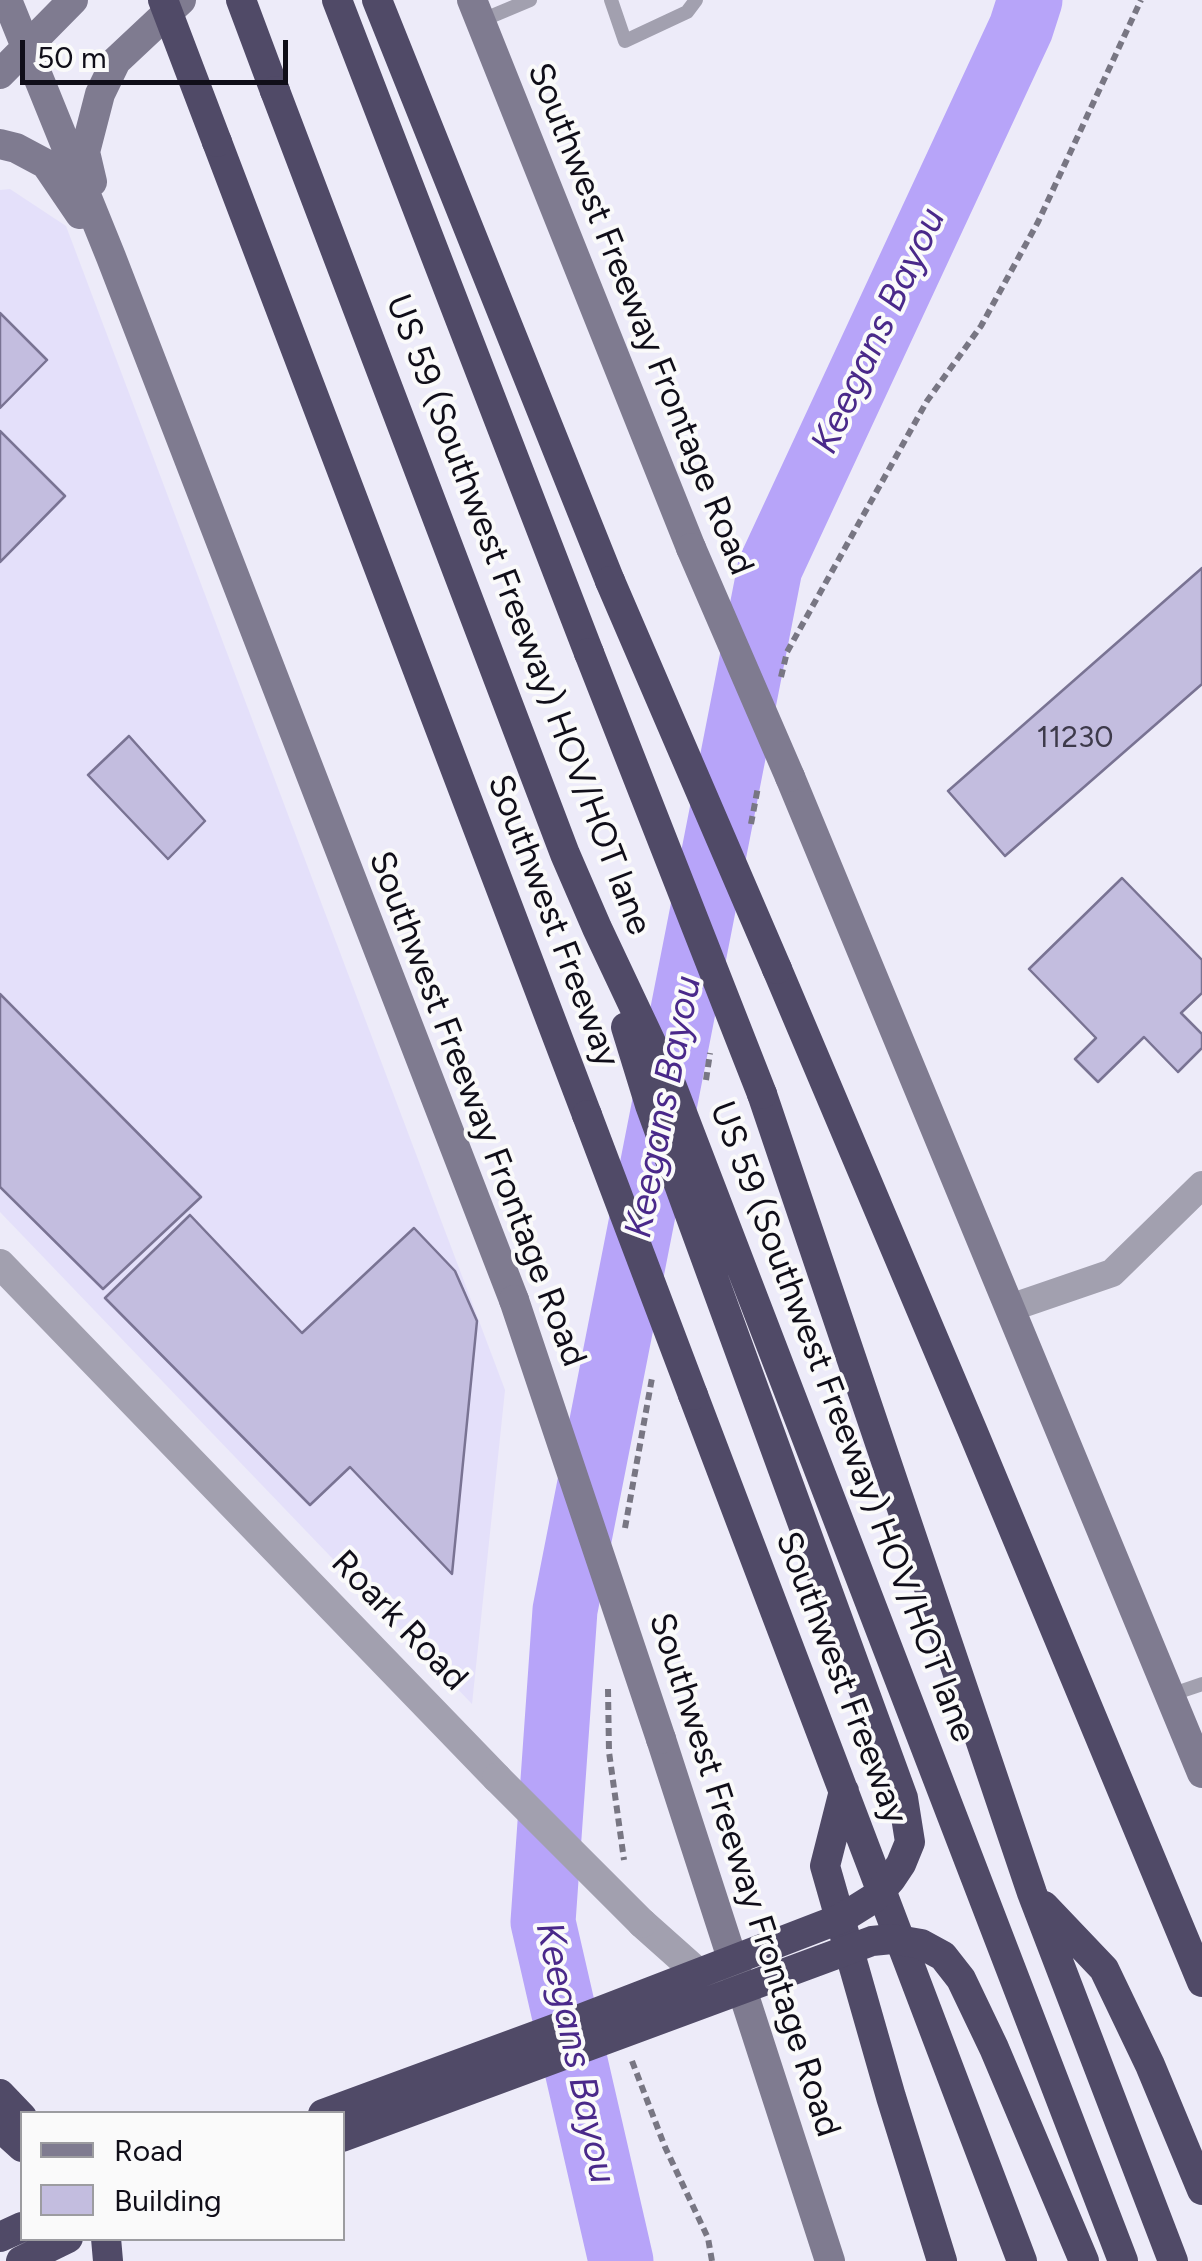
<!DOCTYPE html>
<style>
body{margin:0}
#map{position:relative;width:1202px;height:2261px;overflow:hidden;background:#edebf9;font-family:Figtree,sans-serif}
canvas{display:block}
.legend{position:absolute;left:20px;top:2111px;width:325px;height:130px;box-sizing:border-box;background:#fafafa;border:2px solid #9c9ca0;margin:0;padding:12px 18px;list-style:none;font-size:30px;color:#100e19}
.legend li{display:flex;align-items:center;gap:20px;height:50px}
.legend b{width:50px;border:2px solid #9c9ca0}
.scale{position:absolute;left:20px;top:40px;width:268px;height:45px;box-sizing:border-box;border:5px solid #100e19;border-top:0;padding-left:12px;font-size:30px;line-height:35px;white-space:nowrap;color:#100e19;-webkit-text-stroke:8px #fafafa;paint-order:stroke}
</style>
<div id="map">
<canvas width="1202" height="2261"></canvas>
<ul class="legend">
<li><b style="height:12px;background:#7f7b90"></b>Road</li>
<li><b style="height:28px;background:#c3bddf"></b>Building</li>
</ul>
<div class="scale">50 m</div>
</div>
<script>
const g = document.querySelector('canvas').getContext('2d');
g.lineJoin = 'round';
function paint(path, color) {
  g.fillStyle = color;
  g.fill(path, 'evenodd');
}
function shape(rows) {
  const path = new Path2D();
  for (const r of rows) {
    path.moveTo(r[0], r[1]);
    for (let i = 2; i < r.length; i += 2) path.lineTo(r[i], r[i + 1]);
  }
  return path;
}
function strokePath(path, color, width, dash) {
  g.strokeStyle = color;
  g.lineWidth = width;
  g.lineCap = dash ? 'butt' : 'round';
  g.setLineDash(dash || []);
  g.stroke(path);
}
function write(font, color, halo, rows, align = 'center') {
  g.font = font + ' Figtree,sans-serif';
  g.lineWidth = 8;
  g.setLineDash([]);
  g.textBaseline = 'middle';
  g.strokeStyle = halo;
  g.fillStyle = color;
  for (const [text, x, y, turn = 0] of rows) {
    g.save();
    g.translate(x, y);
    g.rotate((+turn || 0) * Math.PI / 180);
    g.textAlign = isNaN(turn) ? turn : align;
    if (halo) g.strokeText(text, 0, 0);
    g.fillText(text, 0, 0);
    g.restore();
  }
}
paint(shape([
 [10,189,66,226,505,1390,472,1704,0,1212,0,190]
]), '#e4e0fa');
strokePath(shape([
 [621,2261,543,1922,565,1610,770,568,1021,28,1030,0]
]), '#b7a4f9', 65);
const building = shape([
 [0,313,47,360,0,408,0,313],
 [0,431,65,496,0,562,0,431],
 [1202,568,1202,684,1005,856,948,791,1202,568],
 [129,736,205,821,168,859,88,775,129,736],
 [1122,878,1202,960,1202,993,1181,1013,1202,1034,1202,1048,1178,1072,1144,1037,1098,1082,1075,1059,1096,1038,1029,969,1122,878],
 [0,994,201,1197,103,1289,0,1187,0,994],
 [190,1215,302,1333,414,1228,455,1271,477,1321,452,1574,350,1467,310,1505,105,1298,190,1215]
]);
paint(building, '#c3bddf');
strokePath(building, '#797393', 2.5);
strokePath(shape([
 [781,677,787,652,927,401,981,326,1038,222,1141,0],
 [751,824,758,787],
 [706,1080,710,1053],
 [625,1528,652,1378],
 [608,1689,609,1752,624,1860],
 [632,2061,665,2147,708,2238,712,2261]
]), '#787683', 6, [8, 5]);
strokePath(shape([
 [611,0,625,41,687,12,696,0],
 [480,21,530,0],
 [1170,1695,1202,1684]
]), '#a2a0af', 14);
strokePath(shape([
 [1010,1308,1112,1273,1202,1185]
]), '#a2a0af', 28);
strokePath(shape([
 [0,1264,497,1778],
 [642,1923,715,1988]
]), '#a2a0af', 30);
strokePath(shape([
 [7,0,111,257,514,1300],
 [472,0,691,548],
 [0,74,73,0],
 [0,144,16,148,46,164,80,214],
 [92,182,85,152,100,94,116,61,181,0],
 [790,777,1202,1773],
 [661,1739,830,2261]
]), '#7f7b90', 30);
strokePath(shape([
 [241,0,275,91],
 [337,0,589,653],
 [377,0,610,581],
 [217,142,587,1115],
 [777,969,973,1432,1202,1982],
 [762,1094,1032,1893,1173,2261],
 [693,1395,1022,2261],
 [844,1791,825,1866,891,2097,942,2261],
 [1044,1906,1104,1969,1150,2065,1202,2190],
 [0,2094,22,2117],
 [0,2127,22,2147],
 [0,2237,22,2227],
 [106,2238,108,2261],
 [21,2261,68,2238]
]), '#504a67', 30);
strokePath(shape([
 [497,1778,642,1923]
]), '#a2a0af', 30);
strokePath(shape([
 [691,548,790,777],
 [514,1300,661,1739]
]), '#7f7b90', 30);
strokePath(shape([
 [163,0,217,142],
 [275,91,565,854,597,928,672,1087,1123,2261],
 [610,581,777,969],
 [589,653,762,1094],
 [587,1115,693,1395],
 [323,2114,554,2029,842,1918,874,1898,891,1879,901,1864,910,1842,903,1798,650,1105,626,1027],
 [342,2137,872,1941,892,1939,921,1944,943,1956,961,1979,994,2048,1084,2261]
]), '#504a67', 30);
write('30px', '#3d3a4a', null, [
 ["11230",1075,738]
]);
write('35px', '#100e19', '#fafafa', [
 ["Southwest Freeway Frontage Road",640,319,68],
 ["US 59 (Southwest Freeway) HOV/HOT lane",518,615,69],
 ["Southwest Freeway",553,921,69],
 ["Southwest Freeway Frontage Road",477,1109,69],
 ["US 59 (Southwest Freeway) HOV/HOT lane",842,1422,69],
 ["Roark Road",399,1621,46],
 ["Southwest Freeway",841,1678,69],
 ["Southwest Freeway Frontage Road",744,1875,72]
]);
write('italic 38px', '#4a298a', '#fafafa', [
 ["Keegans Bayou",879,331,-65],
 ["Keegans Bayou",664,1107,-79],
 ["Keegans Bayou",575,2053,78]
]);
</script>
